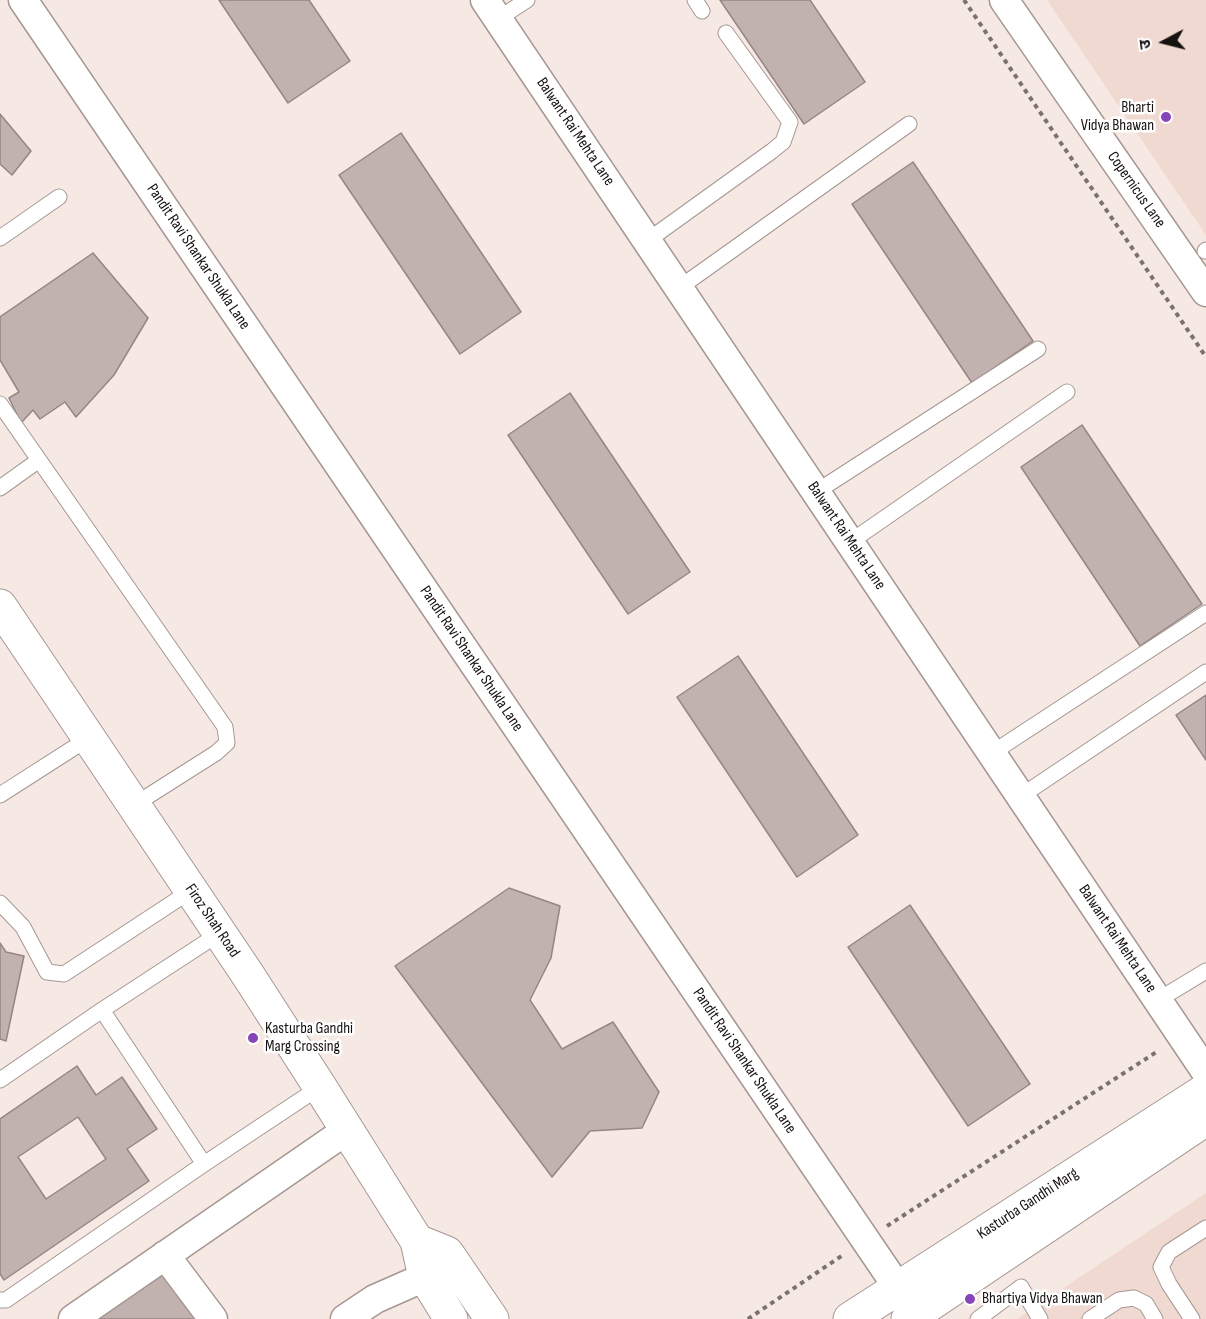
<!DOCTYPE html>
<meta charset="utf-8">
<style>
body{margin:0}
#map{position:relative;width:1206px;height:1319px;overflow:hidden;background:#f6e8e2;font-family:"Sofia Sans Condensed","Noto Sans Devanagari",sans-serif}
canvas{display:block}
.north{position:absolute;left:1134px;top:12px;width:60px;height:60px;-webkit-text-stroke:4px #fff;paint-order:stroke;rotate:263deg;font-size:16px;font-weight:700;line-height:24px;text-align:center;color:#161210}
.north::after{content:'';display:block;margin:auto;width:21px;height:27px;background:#161210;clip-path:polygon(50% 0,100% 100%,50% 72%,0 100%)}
</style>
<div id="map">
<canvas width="1206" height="1319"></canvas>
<div class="north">उ</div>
</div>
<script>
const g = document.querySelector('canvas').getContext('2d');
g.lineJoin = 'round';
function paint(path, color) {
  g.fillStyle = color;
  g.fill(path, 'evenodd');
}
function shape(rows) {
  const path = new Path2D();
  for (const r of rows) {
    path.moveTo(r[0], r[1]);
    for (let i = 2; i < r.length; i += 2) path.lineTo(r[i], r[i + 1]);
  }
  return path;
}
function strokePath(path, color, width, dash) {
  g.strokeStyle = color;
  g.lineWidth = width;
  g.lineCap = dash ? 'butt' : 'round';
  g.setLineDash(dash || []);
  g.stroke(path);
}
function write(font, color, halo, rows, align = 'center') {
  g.font = font + ' "Sofia Sans Condensed",sans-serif';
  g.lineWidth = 5;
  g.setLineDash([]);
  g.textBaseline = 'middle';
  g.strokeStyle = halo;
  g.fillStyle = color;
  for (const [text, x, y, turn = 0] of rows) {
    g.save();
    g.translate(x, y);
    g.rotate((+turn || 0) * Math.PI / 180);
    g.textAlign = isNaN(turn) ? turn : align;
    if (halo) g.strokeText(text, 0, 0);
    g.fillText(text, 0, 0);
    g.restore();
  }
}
paint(shape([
 [1047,0,1206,0,1206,235],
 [1206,1193,1206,1319,1017,1319]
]), '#efd9d0');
const building = shape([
 [219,0,309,0,350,61,288,103,219,0],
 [720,0,810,0,865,82,804,124,720,0],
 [0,114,31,151,12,175,0,164,0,114],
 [401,133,521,312,460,354,339,175,401,133],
 [913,162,1033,341,972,383,852,204,913,162],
 [93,253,148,318,114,375,76,417,65,402,40,419,33,410,21,423,9,398,19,392,0,360,0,317,93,253],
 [570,393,690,572,628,614,508,435,570,393],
 [1082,425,1202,604,1140,646,1021,467,1082,425],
 [738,656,858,835,797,877,677,697,738,656],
 [1206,695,1206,760,1176,715,1206,695],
 [509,888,560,906,551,958,530,1000,562,1049,613,1022,659,1092,642,1128,590,1131,552,1177,395,966,509,888],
 [910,905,1030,1084,968,1126,848,947,910,905],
 [0,943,6,952,24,956,6,1041,0,1039,0,943],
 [77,1066,96,1095,122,1077,157,1129,127,1149,149,1181,4,1280,0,1274,0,1119,77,1066],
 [78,1117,106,1159,46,1199,18,1157,78,1117],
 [168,1270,202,1319,97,1319,168,1270]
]);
paint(building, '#c1b2b0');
strokePath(building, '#958685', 1.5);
const service = shape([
 [695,0,702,11],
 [498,19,527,0],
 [0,238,59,197],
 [647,241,772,151,783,142,790,122,726,33],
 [1205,251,1206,250],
 [679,288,909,124],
 [0,404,225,727,227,743,216,753,134,805],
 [0,488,39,460],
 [816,492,1038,349],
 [850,542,1067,392],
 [992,753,1206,613],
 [0,795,89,738],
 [1021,796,1206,672],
 [0,903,23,927,47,972,64,974,192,890],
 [1158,1000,1206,971],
 [102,1010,204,1164],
 [0,1080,102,1010,220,933],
 [0,1300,6,1300,204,1164,320,1087],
 [978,1319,1021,1287,1040,1319],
 [1090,1319,1119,1300,1134,1298,1146,1304,1155,1319],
 [1192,1319,1169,1284,1161,1267,1169,1252,1206,1228]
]);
const minor = shape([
 [23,0,911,1307],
 [485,0,1206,1072],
 [1004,0,1206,292],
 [165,1255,213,1319],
 [73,1319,347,1130],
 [345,1319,375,1299,425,1277]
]);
const secondary = shape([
 [0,606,248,975,320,1087,417,1241,425,1277,451,1319],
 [417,1241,447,1253,492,1319],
 [850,1319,1206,1090],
 [908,1319,1206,1119]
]);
strokePath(service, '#a59792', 17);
strokePath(minor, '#a59792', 31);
strokePath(secondary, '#a59792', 35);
strokePath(shape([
 [964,0,1206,357],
 [887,1226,1158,1051],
 [748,1319,843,1255]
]), '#7b726f', 4, [4.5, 4.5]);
strokePath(service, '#fff', 15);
strokePath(minor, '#fff', 28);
strokePath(secondary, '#fff', 33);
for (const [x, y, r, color] of [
 [1166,117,6,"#8644b9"],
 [253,1038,6,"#8644b9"],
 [970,1299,6,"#8644b9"]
]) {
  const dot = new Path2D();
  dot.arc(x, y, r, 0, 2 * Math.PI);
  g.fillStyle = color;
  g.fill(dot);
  strokePath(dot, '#fff', 2);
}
write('16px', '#161210', '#fff', [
 ["Bharti",1154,108,"right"],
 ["Vidya Bhawan",1154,126,"right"],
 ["Kasturba Gandhi",265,1029],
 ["Marg Crossing",265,1047],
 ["Bhartiya Vidya Bhawan",982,1299]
], 'left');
write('16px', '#161210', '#fff', [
 ["Balwant Rai Mehta Lane",575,132,56],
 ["Copernicus Lane",1136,190,55],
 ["Pandit Ravi Shankar Shukla Lane",198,257,56],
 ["Balwant Rai Mehta Lane",846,536,56],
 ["Pandit Ravi Shankar Shukla Lane",471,659,56],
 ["Firoz Shah Road",212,921,56],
 ["Balwant Rai Mehta Lane",1117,939,56],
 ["Pandit Ravi Shankar Shukla Lane",744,1061,56],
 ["Kasturba Gandhi Marg",1028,1204,-33]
]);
</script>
